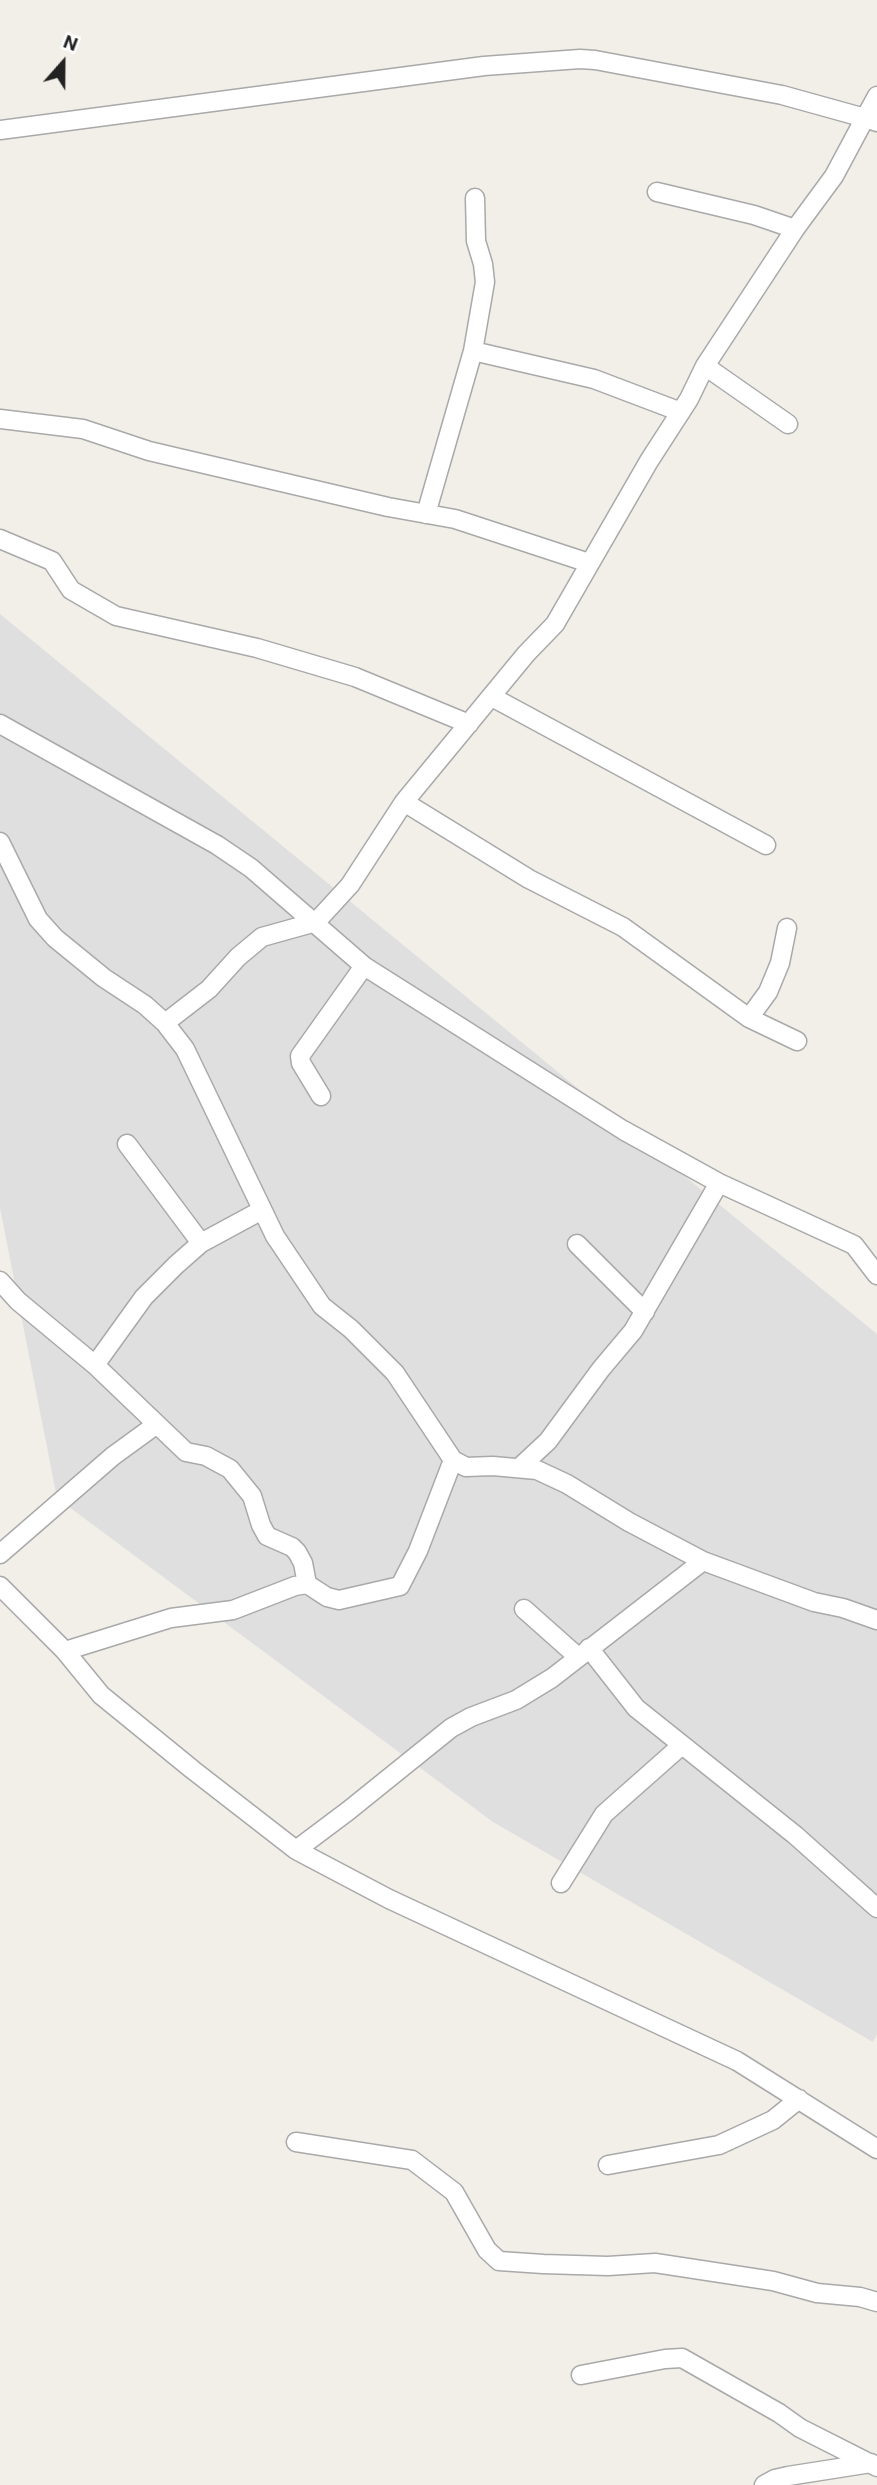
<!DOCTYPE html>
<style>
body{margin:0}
#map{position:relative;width:877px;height:2485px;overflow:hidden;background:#f2efe9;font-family:Roboto,sans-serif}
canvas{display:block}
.north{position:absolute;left:28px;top:28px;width:70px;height:70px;-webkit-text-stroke:5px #fff;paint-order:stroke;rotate:21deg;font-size:19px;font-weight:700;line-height:28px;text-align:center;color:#222}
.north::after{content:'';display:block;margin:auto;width:24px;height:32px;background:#222;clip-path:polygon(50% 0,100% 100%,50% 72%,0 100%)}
</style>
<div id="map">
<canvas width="877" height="2485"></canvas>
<div class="north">N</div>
</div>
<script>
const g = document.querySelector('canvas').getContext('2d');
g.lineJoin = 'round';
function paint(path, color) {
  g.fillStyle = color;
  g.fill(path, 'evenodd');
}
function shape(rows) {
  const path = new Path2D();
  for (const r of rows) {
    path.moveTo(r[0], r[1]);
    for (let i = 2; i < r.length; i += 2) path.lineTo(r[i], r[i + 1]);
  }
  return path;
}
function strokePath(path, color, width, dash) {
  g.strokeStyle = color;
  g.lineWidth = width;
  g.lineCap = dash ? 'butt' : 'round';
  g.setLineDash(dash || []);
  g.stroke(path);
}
paint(shape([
 [0,614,877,1334,877,2034,873,2042,493,1822,57,1498,0,1208]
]), '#e0dfdf');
const street = shape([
 [0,130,484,66,580,59,595,60,782,95,865,118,877,96],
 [657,192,754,215,795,229],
 [473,351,594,379,681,412],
 [705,366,788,424],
 [0,419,83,429,149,451,388,507,455,519,589,563],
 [426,514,473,351,485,282,483,264,476,241,475,198],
 [0,539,52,561,71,590,116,616,257,648,355,677,469,724],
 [492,697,766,845],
 [0,724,217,845,251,868,364,966,623,1130,719,1183,854,1245,877,1275],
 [404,802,529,879,623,927,749,1018,797,1041],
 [0,842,38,919,55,938,104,978,145,1005,165,1023,185,1049,275,1236,322,1306,351,1329,395,1373,453,1460,466,1467,493,1466,537,1470,567,1484,629,1522,703,1561,814,1602,843,1608,877,1620],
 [749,1018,768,992,780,963,787,928],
 [165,1023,209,989,238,957,262,937,316,922,350,885,404,802,526,654,555,624,649,461,689,399,705,366,795,229,834,176,865,118,877,122],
 [321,1096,301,1063,300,1056,364,966],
 [127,1144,201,1243],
 [262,1210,201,1243,176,1265,144,1297,95,1365,186,1452,206,1456,230,1469,252,1496,261,1525,267,1536,292,1547,297,1552,303,1563,307,1584],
 [577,1244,645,1312],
 [0,1281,18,1301,95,1365],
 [519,1468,548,1441,601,1369,633,1331,719,1183],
 [0,1554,113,1456,157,1424],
 [0,1586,65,1651,101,1695,193,1770,296,1850,389,1899,737,2061,877,2149],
 [524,1609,578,1657],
 [589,1648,636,1708,795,1835,877,1908],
 [65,1651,171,1618,233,1610,295,1586,307,1584,327,1597,339,1600,400,1586,418,1551,453,1460],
 [296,1850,348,1811,451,1728,471,1717,516,1700,552,1678,703,1561],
 [561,1883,604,1814,682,1745],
 [296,2142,412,2160,454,2192,487,2250,499,2261,543,2264,608,2266,655,2263,773,2281,817,2293,860,2297,877,2302],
 [608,2165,719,2145,773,2120,799,2099],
 [581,2375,665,2359,682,2358,779,2413,800,2428,877,2467],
 [764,2485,775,2479,788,2476,871,2463]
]);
strokePath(street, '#a9a9a9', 21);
strokePath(street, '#fff', 18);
</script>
